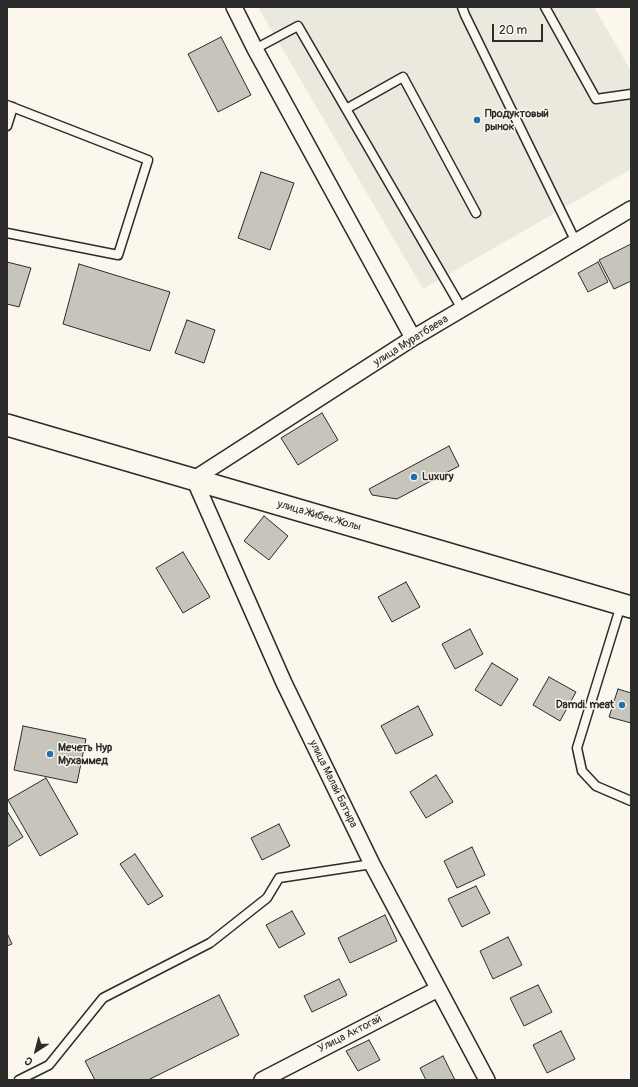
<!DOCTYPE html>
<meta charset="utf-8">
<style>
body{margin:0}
#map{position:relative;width:638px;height:1087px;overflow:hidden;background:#fbf7ec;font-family:Pangolin,sans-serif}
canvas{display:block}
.frame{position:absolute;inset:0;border:8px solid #2b2b2b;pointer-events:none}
.north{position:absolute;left:16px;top:1031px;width:40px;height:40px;-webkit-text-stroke:3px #fbf7ec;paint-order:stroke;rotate:216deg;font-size:11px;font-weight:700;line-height:16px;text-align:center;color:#2b2b2b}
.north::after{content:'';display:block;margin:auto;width:14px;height:18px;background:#2b2b2b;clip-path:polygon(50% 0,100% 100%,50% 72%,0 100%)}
.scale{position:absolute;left:492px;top:24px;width:51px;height:18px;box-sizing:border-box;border:2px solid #2b2b2b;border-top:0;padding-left:5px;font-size:12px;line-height:14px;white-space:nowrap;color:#2b2b2b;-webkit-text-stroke:3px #fbf7ec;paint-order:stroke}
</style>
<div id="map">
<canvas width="638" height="1087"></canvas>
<div class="frame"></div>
<div class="north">С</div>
<div class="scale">20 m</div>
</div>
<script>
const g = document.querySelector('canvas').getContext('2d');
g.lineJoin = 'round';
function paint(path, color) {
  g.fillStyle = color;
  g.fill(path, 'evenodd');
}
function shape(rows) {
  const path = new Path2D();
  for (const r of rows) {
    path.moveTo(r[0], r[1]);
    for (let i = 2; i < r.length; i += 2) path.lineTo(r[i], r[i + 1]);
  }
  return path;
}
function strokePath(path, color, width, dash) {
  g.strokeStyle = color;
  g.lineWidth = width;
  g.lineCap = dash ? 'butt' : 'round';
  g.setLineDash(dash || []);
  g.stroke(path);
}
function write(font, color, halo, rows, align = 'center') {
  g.font = font + ' Pangolin,sans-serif';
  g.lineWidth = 3;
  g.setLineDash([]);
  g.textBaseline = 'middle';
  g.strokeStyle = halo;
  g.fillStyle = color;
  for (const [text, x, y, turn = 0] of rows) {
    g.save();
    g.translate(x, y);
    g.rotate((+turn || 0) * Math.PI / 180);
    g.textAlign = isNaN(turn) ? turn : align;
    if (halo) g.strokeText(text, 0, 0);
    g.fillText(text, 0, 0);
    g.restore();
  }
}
paint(shape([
 [258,7,594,7,631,71,631,169,423,289]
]), '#ebe8de');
const building = shape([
 [221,37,251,95,218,112,188,54,221,37],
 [261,172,294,183,270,250,238,238,261,172],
 [631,244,631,281,614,289,599,260,631,244],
 [7,262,31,268,19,307,7,304,7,262],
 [598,262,608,282,588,292,578,273,598,262],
 [79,264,170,292,150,351,63,324,79,264],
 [187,320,215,330,204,363,175,353,187,320],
 [322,413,338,440,298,465,281,438,322,413],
 [449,446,459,466,397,499,372,495,369,489,449,446],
 [264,516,288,536,269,560,244,541,264,516],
 [183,552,210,597,183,613,156,568,183,552],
 [406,582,420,607,392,622,378,597,406,582],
 [470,629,483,654,455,669,442,644,470,629],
 [492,663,518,679,501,706,475,690,492,663],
 [549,677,576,692,560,721,533,705,549,677],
 [618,689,631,693,631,723,609,717,618,689],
 [418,706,433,735,396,754,381,726,418,706],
 [23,726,86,739,77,783,14,770,23,726],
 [436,775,453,802,426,818,410,792,436,775],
 [46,778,78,834,40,856,8,800,46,778],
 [7,811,23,837,7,847,7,811],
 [279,824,290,846,262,860,251,838,279,824],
 [472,847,485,875,457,888,444,861,472,847],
 [135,854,163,896,148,905,120,864,135,854],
 [476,886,490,913,462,927,448,899,476,886],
 [292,911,305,934,279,948,266,925,292,911],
 [385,915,397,941,350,963,338,938,385,915],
 [7,933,12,944,7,946,7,933],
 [508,937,522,965,493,979,480,951,508,937],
 [339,979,347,995,312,1012,304,996,339,979],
 [538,985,552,1012,524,1026,510,998,538,985],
 [219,995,239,1035,148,1080,95,1080,85,1061,219,995],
 [561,1031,575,1059,547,1073,533,1045,561,1031],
 [369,1040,380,1060,358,1071,346,1051,369,1040],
 [443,1056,455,1080,426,1080,420,1068,443,1056]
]);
paint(building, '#c7c4bc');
strokePath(building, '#2b2b2b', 1);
const lane = shape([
 [462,7,465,15,576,242],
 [545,7,596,99,631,94],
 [255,49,298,26,462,309],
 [7,105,148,160,118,255,7,233],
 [346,109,403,77,476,213],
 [7,126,13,107],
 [621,605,577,748,582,771,596,786,631,801],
 [19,1080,49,1065,103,998,210,943,267,898,279,878,372,864]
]);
const street = shape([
 [234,7,255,49,413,338],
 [262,1080,438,989],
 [487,1080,372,864,284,683,194,479,413,338,631,209]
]);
const secondary = shape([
 [7,425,631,607]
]);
strokePath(lane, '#2b2b2b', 11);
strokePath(street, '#2b2b2b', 18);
strokePath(secondary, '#2b2b2b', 24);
strokePath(lane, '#fbf7ec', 8);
strokePath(street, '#fbf7ec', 15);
strokePath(secondary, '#fbf7ec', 21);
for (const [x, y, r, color] of [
 [477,120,4,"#1f6fb2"],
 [414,477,4,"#1f6fb2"],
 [622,705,4,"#1f6fb2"],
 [50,754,4,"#1f6fb2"]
]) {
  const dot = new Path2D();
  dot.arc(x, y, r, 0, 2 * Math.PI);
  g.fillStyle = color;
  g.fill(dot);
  strokePath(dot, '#fbf7ec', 1.5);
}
write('bold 11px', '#2b2b2b', '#fbf7ec', [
 ["Продуктовый",485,114],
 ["рынок",485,127],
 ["Luxury",422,477],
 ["Damdi. meat",614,705,"right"],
 ["Мечеть Нур",58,748],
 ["Мухаммед",58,761]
], 'left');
write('11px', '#2b2b2b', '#fbf7ec', [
 ["улица Муратбаева",411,341,-32],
 ["улица Жибек Жолы",319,516,16],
 ["улица Малай Батыра",333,784,64],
 ["Улица Актогай",350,1034,-27]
]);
</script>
